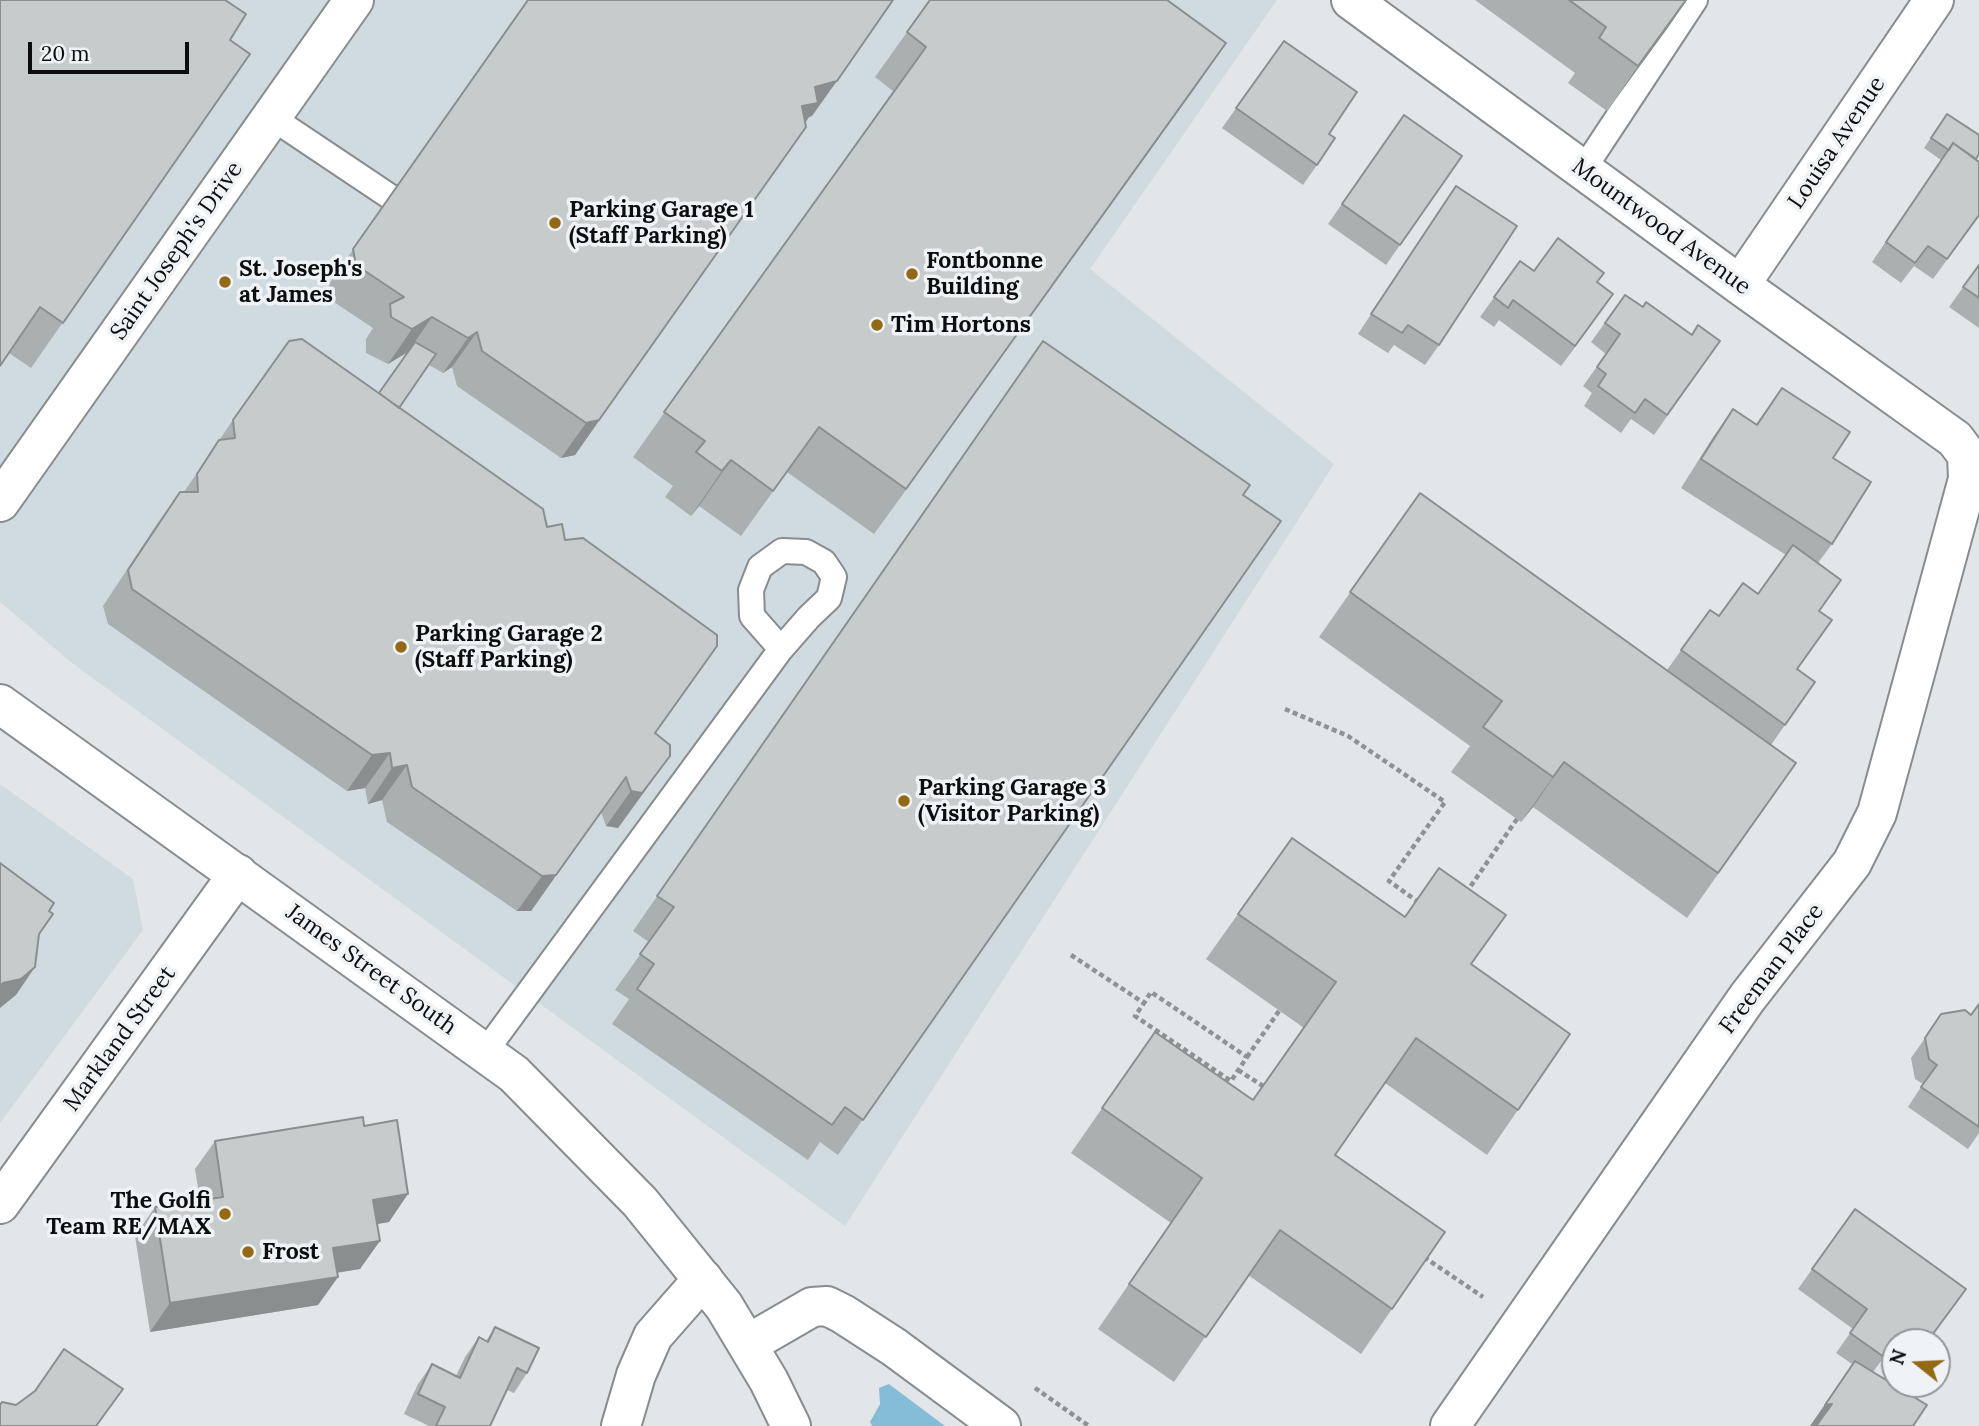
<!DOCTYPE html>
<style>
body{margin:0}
#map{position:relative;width:1979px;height:1426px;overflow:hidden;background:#e2e6e8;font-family:Lora,serif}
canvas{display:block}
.north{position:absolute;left:1881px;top:1328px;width:70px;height:70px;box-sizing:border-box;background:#eff3f5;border:2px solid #949799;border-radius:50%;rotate:288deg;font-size:19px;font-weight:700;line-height:28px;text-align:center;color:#0c0d0e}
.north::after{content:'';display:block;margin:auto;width:24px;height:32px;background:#946915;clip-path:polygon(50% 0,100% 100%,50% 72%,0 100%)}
.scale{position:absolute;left:28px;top:42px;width:161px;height:32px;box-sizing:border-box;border:4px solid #0c0d0e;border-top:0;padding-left:9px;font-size:21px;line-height:24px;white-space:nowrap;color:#0c0d0e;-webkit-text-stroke:5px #eff3f5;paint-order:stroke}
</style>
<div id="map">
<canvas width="1979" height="1426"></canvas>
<div class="north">N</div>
<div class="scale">20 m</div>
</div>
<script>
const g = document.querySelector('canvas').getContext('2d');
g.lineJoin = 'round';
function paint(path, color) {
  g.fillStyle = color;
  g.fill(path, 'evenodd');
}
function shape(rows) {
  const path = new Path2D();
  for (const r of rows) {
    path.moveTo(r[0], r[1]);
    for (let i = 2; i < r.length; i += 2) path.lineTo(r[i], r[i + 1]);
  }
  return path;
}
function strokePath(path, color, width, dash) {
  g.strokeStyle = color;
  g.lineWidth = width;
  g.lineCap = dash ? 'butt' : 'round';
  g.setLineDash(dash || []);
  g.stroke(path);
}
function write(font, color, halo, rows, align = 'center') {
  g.font = font + ' Lora,serif';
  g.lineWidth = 7;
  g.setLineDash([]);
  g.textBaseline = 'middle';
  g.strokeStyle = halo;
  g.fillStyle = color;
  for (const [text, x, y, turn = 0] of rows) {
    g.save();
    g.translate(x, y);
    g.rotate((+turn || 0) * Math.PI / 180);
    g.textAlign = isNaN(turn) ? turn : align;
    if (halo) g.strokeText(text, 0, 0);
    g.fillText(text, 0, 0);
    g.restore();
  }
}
paint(shape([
 [0,0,1277,0,1090,269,1334,464,845,1226,72,663,0,602],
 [0,784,133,879,143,930,0,1123]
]), '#cfdbe1');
paint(shape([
 [889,1384,945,1426,872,1426,870,1422,880,1404,879,1388]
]), '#85bdd8');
const service = shape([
 [271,117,389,196],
 [1583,170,1695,0],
 [485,1052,781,649,809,617,829,598,834,577,824,562,806,552,782,551,760,567,751,590,752,616,781,649]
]);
const minor = shape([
 [1351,0,1740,285,1955,439,1967,455,1968,479,1877,813,1852,863,1747,998,1450,1426],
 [1740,285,1934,0],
 [0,1204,238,874],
 [748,1344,812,1307,827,1306,843,1314,894,1347,1001,1426],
 [621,1426,636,1375,653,1336,703,1279]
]);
const secondary = shape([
 [0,502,354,0],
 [0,704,514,1074,640,1202,724,1306,769,1381,791,1426]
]);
strokePath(service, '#898c8e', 28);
strokePath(minor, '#898c8e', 42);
strokePath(secondary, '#898c8e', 42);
strokePath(shape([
 [1285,709,1348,736,1445,802,1389,881,1421,904],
 [1466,893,1517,819],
 [1071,955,1144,1003,1135,1016,1231,1081,1247,1057,1151,992,1144,1003],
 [1247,1057,1279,1011],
 [1238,1070,1263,1086],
 [1424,1257,1483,1297],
 [1035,1388,1089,1426]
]), '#8f9193', 4.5, [5, 3.5]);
strokePath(service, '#fff', 24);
strokePath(minor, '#fff', 38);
strokePath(secondary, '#fff', 38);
paint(shape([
 [0,0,230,40,250,54,31,368,9,353],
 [528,0,812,116,809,117,575,455,561,458,457,386,452,367,443,373,429,365,399,408,547,527,565,540,655,734,645,791,618,828,606,826,601,812,531,911,517,911,387,822,382,800,368,804,365,788,347,791,108,624,103,606,155,527,180,492,184,492,233,420,379,393,407,352,388,364,366,353,366,339,373,328,331,300,329,284],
 [930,0,1226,43,874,534,787,472,741,536,699,506,691,516,665,497,673,486,633,457,893,91,875,77],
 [1475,0,1687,0,1607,111,1568,83,1575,73],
 [1284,41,1329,134,1317,165,1303,185,1222,128],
 [1404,115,1462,156,1386,265,1328,224],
 [1940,124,1979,162,1979,216,1933,279,1914,266,1901,283,1872,262,1941,160,1924,148],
 [1456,186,1439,345,1425,365,1394,345,1388,353,1358,334],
 [1520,261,1534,271,1597,282,1613,294,1561,366,1499,320,1494,327,1480,317],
 [1979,265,1979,328,1949,307],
 [1625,295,1643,307,1691,335,1698,325,1720,341,1654,435,1631,419,1621,433,1584,406,1592,393,1583,386,1606,354,1591,342],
 [1043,341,1243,495,1281,521,838,1155,820,1142,808,1160,612,1024,629,999,615,990,649,942,633,931],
 [1782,388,1833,458,1832,544,1818,563,1819,611,1797,669,1815,682,1771,745,1765,808,1687,918,1533,807,1521,822,1451,772,1470,746,1319,637,1420,493,1667,670,1710,610,1719,616,1758,594,1786,555,1681,488,1713,437,1733,409,1756,424],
 [1292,838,1570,1034,1487,1155,1385,1083,1335,1155,1445,1232,1361,1354,1248,1275,1174,1382,1098,1329,1171,1223,1071,1153,1155,1032,1253,1100,1304,1028,1206,959],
 [1979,1004,1979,1133,1968,1149,1908,1107,1923,1084,1915,1079,1911,1058,1928,1034,1971,1015],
 [364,1126,389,1222,377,1224,360,1269,337,1273,338,1277,318,1305,150,1332,135,1236,155,1207,200,1200,195,1169,215,1141],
 [1855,1209,1928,1342,1895,1342,1895,1358,1887,1353,1873,1372,1913,1426,1810,1426,1852,1364,1836,1353,1853,1329,1798,1289],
 [495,1327,527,1373,514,1393,507,1390,490,1426,429,1426,404,1414,418,1384,432,1364,456,1376,465,1357,479,1337,486,1341]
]), '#aaafaf');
paint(shape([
 [1687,0,1667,29,1607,111,1638,66],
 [1226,43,1195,88,874,534,906,489],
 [837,81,812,116,809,117,794,139,778,141,815,87],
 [806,127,575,455,561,458,586,423],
 [1613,294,1599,314,1561,366,1575,346],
 [432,317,408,352,388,364,412,329],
 [477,332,452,367,443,373,468,338],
 [731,460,699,506,691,516,722,471],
 [390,753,365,788,347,791,372,755],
 [670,756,618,828,606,826,631,791],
 [1564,762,1533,807,1521,822,1553,777],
 [407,765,382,800,368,804,392,768],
 [601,812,531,911,517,911,542,876],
 [35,967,16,995,0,1008,0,986,3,983],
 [408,1194,389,1222,354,1228,373,1200],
 [380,1241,360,1269,313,1276,333,1248],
 [338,1277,318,1305,150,1332,170,1303],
 [1832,1404,1817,1426,1810,1426,1825,1405]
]), '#8b8e8e');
const building = shape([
 [0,0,225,0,246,14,230,40,250,54,63,323,40,307,0,366,0,0],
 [528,0,893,0,837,81,815,87,818,103,802,106,806,127,599,420,586,423,482,351,477,332,468,338,432,317,412,329,391,317,390,304,404,297,356,265,353,249,528,0],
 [930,0,1167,0,1226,43,906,489,819,427,773,491,731,460,722,471,696,452,705,441,664,412,926,47,907,32,930,0],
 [1569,0,1686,0,1638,66,1599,38,1606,27,1569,0],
 [1284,41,1357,92,1329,134,1335,138,1317,165,1236,108,1284,41],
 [1947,114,1979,135,1979,154,1976,159,1953,143,1949,150,1931,138,1947,114],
 [1404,115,1462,156,1400,245,1342,204,1404,115],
 [1953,143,1979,162,1979,215,1947,259,1928,246,1915,263,1886,242,1953,143],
 [1456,186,1517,226,1439,345,1408,325,1402,333,1371,314,1456,186],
 [1558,238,1604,273,1597,282,1613,294,1575,346,1513,300,1508,308,1494,297,1520,261,1534,271,1558,238],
 [1979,265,1979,298,1963,287,1979,265],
 [1625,295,1643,307,1646,302,1692,335,1698,325,1720,341,1667,415,1645,399,1635,413,1598,386,1606,374,1597,367,1620,334,1605,323,1625,295],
 [302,339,543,509,547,527,562,524,565,540,583,538,717,635,717,646,655,733,670,745,670,756,642,793,631,791,626,777,556,875,542,876,412,787,407,765,392,768,390,753,372,755,132,589,128,570,180,492,198,492,197,474,219,440,235,438,233,420,289,341,302,339],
 [1043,341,1250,485,1243,495,1281,521,863,1120,845,1107,832,1125,637,989,654,964,640,954,674,907,657,896,1043,341],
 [415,342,436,354,399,408,379,393,415,342],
 [1782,388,1850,432,1833,458,1871,482,1832,544,1701,459,1733,409,1757,425,1782,388],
 [1420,493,1796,763,1718,873,1564,762,1553,777,1483,727,1502,701,1350,592,1420,493],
 [1793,545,1841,580,1819,611,1832,620,1797,669,1815,682,1785,725,1681,650,1710,610,1719,616,1743,583,1758,594,1793,545],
 [1292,838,1405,917,1439,868,1506,915,1471,964,1570,1034,1518,1110,1416,1038,1335,1155,1445,1232,1392,1309,1280,1230,1206,1337,1129,1284,1202,1178,1102,1108,1155,1032,1253,1100,1336,982,1238,914,1292,838],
 [0,863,54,903,49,911,53,914,39,934,35,967,21,979,3,983,0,986,0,863],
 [1979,1004,1979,1127,1921,1087,1937,1065,1929,1059,1925,1038,1941,1014,1965,1010,1971,1015,1979,1004],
 [363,1117,364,1126,397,1120,408,1194,373,1200,380,1241,333,1248,338,1277,170,1303,155,1207,223,1197,215,1141,363,1117],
 [1855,1209,1966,1289,1927,1342,1914,1342,1901,1333,1884,1357,1850,1333,1867,1309,1812,1269,1855,1209],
 [495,1327,539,1348,527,1373,517,1368,490,1426,436,1426,445,1407,418,1394,432,1364,460,1378,479,1337,488,1342,495,1327],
 [64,1349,123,1389,96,1426,0,1426,0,1405,2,1402,16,1405,35,1391,64,1349],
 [1855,1361,1927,1405,1913,1426,1816,1426,1832,1404,1825,1405,1855,1361]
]);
paint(building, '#c6cbcb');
strokePath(building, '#8b8e8e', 2);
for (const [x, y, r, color] of [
 [555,223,7,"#946915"],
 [912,274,7,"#946915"],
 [225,282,7,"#946915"],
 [877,325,7,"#946915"],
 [401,647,7,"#946915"],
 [904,801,7,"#946915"],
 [225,1214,7,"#946915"],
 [248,1252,7,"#946915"]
]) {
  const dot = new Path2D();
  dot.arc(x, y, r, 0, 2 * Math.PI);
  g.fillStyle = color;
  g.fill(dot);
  strokePath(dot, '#eff3f5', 2.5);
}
write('23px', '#0c0d0e', '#eff3f5', [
 ["Louisa Avenue",1837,143,-56],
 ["Mountwood Avenue",1661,227,36],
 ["Saint Joseph's Drive",177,251,-55],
 ["Freeman Place",1772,969,-53],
 ["James Street South",371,970,36],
 ["Markland Street",120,1039,-54]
]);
write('bold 23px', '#0c0d0e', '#eff3f5', [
 ["Parking Garage 1",569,210],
 ["(Staff Parking)",569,236],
 ["Fontbonne",926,261],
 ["Building",926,287],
 ["St. Joseph's",239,269],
 ["at James",239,295],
 ["Tim Hortons",891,325],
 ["Parking Garage 2",415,634],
 ["(Staff Parking)",415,660],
 ["Parking Garage 3",918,788],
 ["(Visitor Parking)",918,814],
 ["The Golfi",211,1201,"right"],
 ["Team RE/MAX",211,1227,"right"],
 ["Frost",262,1252]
], 'left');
</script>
